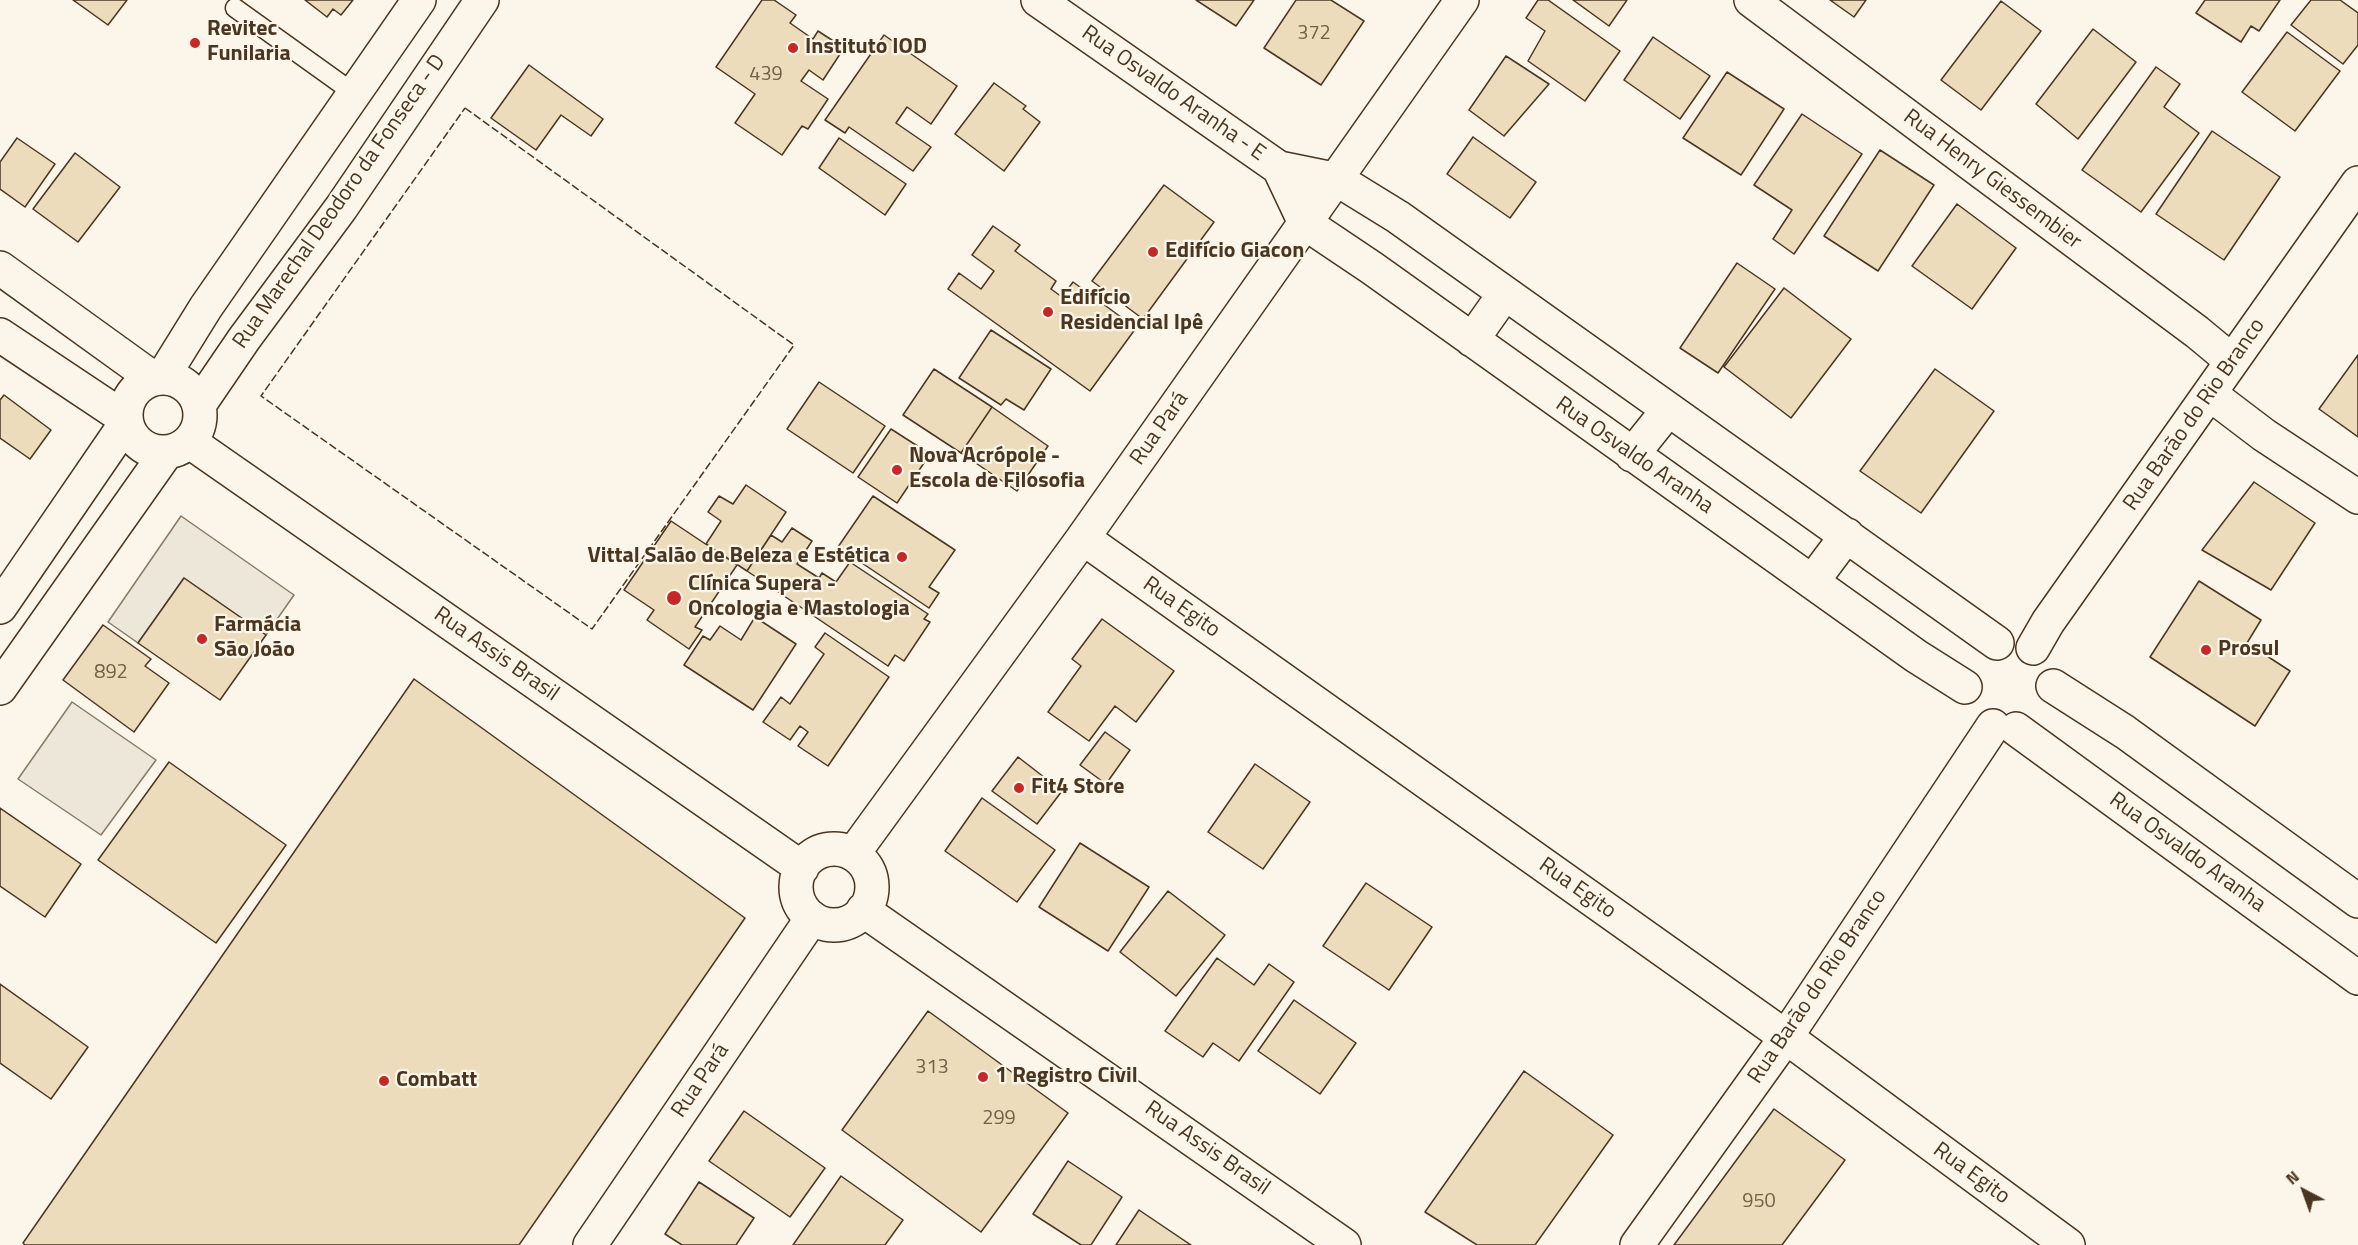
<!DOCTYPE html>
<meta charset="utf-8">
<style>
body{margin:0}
#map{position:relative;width:2358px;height:1245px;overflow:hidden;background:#fbf6e9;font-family:"Titillium Web",sans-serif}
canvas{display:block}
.north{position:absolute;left:2274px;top:1161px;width:60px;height:60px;-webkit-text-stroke:4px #fbf6e9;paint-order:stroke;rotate:319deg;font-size:16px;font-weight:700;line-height:24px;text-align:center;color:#4a3520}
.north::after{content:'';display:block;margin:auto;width:21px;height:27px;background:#4a3520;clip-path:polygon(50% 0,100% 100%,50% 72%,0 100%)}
</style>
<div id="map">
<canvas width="2358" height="1245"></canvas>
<div class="north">N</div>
</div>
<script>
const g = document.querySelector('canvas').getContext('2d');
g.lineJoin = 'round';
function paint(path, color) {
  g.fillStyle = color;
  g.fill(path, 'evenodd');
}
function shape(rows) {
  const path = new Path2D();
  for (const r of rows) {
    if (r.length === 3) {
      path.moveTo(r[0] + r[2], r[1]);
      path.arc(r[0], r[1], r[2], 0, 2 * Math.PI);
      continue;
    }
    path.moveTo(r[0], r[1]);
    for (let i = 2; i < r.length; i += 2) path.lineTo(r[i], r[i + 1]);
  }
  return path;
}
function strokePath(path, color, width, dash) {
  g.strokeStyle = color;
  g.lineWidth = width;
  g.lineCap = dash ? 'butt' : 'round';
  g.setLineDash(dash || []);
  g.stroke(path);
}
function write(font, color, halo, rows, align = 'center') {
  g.font = font + ' "Titillium Web",sans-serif';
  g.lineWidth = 4.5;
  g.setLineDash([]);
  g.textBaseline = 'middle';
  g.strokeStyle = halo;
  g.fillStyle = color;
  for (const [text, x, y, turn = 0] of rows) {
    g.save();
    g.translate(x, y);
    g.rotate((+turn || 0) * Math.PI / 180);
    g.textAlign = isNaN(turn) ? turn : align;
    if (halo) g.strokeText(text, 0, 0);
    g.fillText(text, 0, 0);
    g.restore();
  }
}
const parking = shape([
 [181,516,294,595,266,635,184,578,138,643,108,622,181,516],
 [72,702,156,760,101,835,18,779,72,702]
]);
paint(parking, '#ede7d9');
strokePath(parking, '#887966', 1.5);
const building = shape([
 [73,0,127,0,108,25,73,0],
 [305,0,353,0,341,15,333,9,327,17,305,0],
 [762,0,774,0,796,15,790,23,813,39,818,31,844,48,823,80,809,70,801,81,828,99,808,129,802,126,782,155,735,123,755,94,716,67,762,0],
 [1196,0,1254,0,1236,26,1196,0],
 [1296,0,1331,0,1364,21,1321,85,1264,48,1296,0],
 [1538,0,1548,0,1620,51,1585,101,1528,61,1545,31,1526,18,1538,0],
 [1573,0,1627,0,1609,26,1573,0],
 [1830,0,1866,0,1854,17,1830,0],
 [2205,0,2280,0,2259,31,2251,26,2241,42,2196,13,2205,0],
 [2311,0,2340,0,2358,13,2358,45,2343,64,2291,25,2311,0],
 [2001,1,2041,31,1981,110,1941,80,2001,1],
 [2093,29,2136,62,2078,139,2036,104,2093,29],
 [2287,32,2340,71,2295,131,2242,92,2287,32],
 [884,35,957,86,931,124,907,107,896,123,931,147,913,171,849,127,845,133,825,120,884,35],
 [1653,37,1710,76,1680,119,1624,80,1653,37],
 [1506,56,1549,84,1504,136,1469,110,1506,56],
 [529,65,603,119,591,136,561,115,536,150,491,118,529,65],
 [2156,67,2180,84,2164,107,2199,133,2141,212,2082,170,2156,67],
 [1727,72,1784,109,1741,175,1683,138,1727,72],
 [994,83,1026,106,1023,109,1040,122,1004,171,955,134,994,83],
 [1802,114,1862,154,1794,254,1773,239,1792,210,1754,185,1802,114],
 [2212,131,2280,177,2224,260,2156,214,2212,131],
 [1473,137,1536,182,1510,218,1447,174,1473,137],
 [17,138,55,164,25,207,0,189,0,162,17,138],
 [839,138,906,184,885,215,819,168,839,138],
 [1880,150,1934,185,1878,271,1824,236,1880,150],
 [75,153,120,187,78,242,33,209,75,153],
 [1164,185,1214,222,1143,319,1092,281,1164,185],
 [1957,204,2016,248,1972,309,1912,266,1957,204],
 [993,226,1020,245,1015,251,1056,281,1051,289,1062,297,1073,282,1136,328,1090,391,948,289,959,273,981,289,994,271,972,255,993,226],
 [1737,263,1775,289,1718,373,1680,348,1737,263],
 [1784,288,1851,339,1791,418,1724,367,1784,288],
 [991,330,1051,369,1024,410,1006,399,1001,405,959,378,991,330],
 [2358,355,2358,437,2319,409,2358,355],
 [934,369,992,407,961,453,903,415,934,369],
 [1935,369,1994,411,1921,513,1860,471,1935,369],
 [819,382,885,426,853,473,787,429,819,382],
 [4,395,51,430,30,459,0,438,0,400,4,395],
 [992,407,1048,446,1017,491,961,453,992,407],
 [891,429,930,454,897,503,858,477,891,429],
 [2254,482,2315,523,2271,590,2202,550,2254,482],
 [746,485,786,512,747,571,706,544,721,521,708,512,719,496,733,504,746,485],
 [873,496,955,550,929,587,939,593,929,608,838,547,873,496],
 [671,521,737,565,695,627,702,630,689,649,647,620,654,610,624,590,671,521],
 [792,528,812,541,797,564,819,578,822,573,836,582,850,562,928,614,924,619,930,622,904,661,895,655,888,666,747,571,771,535,782,542,792,528],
 [184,578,266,635,220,700,138,643,184,578],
 [2199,581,2261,620,2247,643,2290,671,2255,726,2150,657,2199,581],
 [755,617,796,644,753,710,684,665,703,636,710,640,720,626,741,640,755,617],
 [1102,619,1174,671,1136,722,1115,706,1089,741,1048,712,1081,666,1072,659,1102,619],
 [103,625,151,659,145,666,169,683,134,732,63,680,103,625],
 [825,633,889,677,828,766,798,746,808,732,800,726,790,740,763,722,781,697,790,704,824,654,815,647,825,633],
 [414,679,745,918,519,1245,25,1245,23,1243,414,679],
 [1105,732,1130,750,1106,784,1080,765,1105,732],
 [1018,757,1062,791,1037,824,992,791,1018,757],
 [169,762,286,845,216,943,98,860,169,762],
 [1255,764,1310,802,1263,869,1208,832,1255,764],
 [982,798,1055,850,1017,902,945,851,982,798],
 [0,808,81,864,45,917,0,886,0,808],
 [1080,843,1149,887,1108,951,1039,907,1080,843],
 [1366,883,1432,927,1389,990,1323,946,1366,883],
 [1168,891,1225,935,1176,996,1120,952,1168,891],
 [1217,958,1254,985,1269,964,1294,982,1239,1061,1213,1043,1203,1057,1165,1031,1217,958],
 [0,984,88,1047,51,1099,0,1063,0,984],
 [1294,1000,1356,1043,1320,1094,1258,1051,1294,1000],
 [928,1011,1068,1113,981,1232,842,1130,928,1011],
 [1524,1071,1613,1135,1535,1245,1477,1245,1425,1212,1524,1071],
 [1774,1109,1845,1160,1782,1245,1674,1245,1774,1109],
 [744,1111,825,1168,790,1217,709,1161,744,1111],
 [1068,1161,1122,1197,1091,1245,1081,1245,1033,1214,1068,1161],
 [841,1176,903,1220,885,1245,793,1245,841,1176],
 [699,1182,754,1218,736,1245,682,1245,665,1234,699,1182],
 [1139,1210,1191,1245,1116,1245,1139,1210]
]);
paint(building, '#ecdcbc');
strokePath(building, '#4a3520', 1.5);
const lane = shape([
 [235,8,355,94]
]);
const street = shape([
 [1038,0,1279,168,1338,180,1398,217,1997,643],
 [1751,0,2197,332,2232,361],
 [1279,168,1305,223,1372,268,1916,656,1965,687],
 [1472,340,1505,293],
 [2210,394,2264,435,2358,497],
 [1632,455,1668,410],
 [1083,538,1786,1037,2068,1245],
 [1812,582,1847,535],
 [2033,648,2048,622,2358,183],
 [2053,686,2125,732,2358,901],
 [2016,729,2358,978],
 [853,854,1083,538,1462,0],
 [590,1245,812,918],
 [1637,1245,1786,1037,1993,726]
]);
const secondary = shape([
 [0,268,154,379],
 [0,335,126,419],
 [162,378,206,307,419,0],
 [163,415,37],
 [199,405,244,339,341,208,482,0],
 [190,442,802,868],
 [0,607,126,423],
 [0,688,166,453],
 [834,887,38],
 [863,910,1344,1245]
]);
strokePath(lane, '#4a3520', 21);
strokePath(street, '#4a3520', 36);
strokePath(secondary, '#4a3520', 36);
strokePath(lane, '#fbf6e9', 18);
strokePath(street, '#fbf6e9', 33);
strokePath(secondary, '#fbf6e9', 33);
strokePath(shape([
 [465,108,794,345,592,629,261,396,465,108]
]), '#4a3520', 1.5, [8, 3]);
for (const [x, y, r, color] of [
 [195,43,6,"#c62828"],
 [793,48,6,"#c62828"],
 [1153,252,6,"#c62828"],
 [1048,312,6,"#c62828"],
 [897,470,6,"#c62828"],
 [902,557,6,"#c62828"],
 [674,598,8,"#c62828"],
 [202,639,6,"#c62828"],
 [2206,650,6,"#c62828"],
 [1019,788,6,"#c62828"],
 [983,1077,6,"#c62828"],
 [384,1081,6,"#c62828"]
]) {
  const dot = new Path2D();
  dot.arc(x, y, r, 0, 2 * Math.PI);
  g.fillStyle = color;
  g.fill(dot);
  strokePath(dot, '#fbf6e9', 2);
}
write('20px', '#725f47', null, [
 ["372",1314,34],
 ["439",766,75],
 ["892",111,673],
 ["313",932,1068],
 ["299",999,1119],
 ["950",1759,1202]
]);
write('bold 22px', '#4a3520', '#fbf6e9', [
 ["Revitec",207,30],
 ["Funilaria",207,55],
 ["Instituto IOD",805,48],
 ["Edifício Giacon",1165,252],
 ["Edifício",1060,299],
 ["Residencial Ipê",1060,324],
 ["Nova Acrópole -",909,457],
 ["Escola de Filosofia",909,482],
 ["Vittal Salão de Beleza e Estética",890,557,"right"],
 ["Clínica Supera -",688,585],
 ["Oncologia e Mastologia",688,610],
 ["Farmácia",214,626],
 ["São João",214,651],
 ["Prosul",2218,650],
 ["Fit4 Store",1031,788],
 ["1 Registro Civil",995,1077],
 ["Combatt",396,1081]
], 'left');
write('22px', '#4a3520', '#fbf6e9', [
 ["Rua Osvaldo Aranha - E",1173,94,35],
 ["Rua Henry Giessembier",1992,180,37],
 ["Rua Marechal Deodoro da Fonseca - D",340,202,-55],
 ["Rua Barão do Rio Branco",2195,415,-55],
 ["Rua Pará",1160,429,-55],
 ["Rua Osvaldo Aranha",1634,456,35],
 ["Rua Egito",1181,608,35],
 ["Rua Assis Brasil",496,655,35],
 ["Rua Osvaldo Aranha",2187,853,36],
 ["Rua Egito",1577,889,35],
 ["Rua Barão do Rio Branco",1818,987,-56],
 ["Rua Pará",701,1081,-56],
 ["Rua Assis Brasil",1207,1149,35],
 ["Rua Egito",1971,1174,36]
]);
</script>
